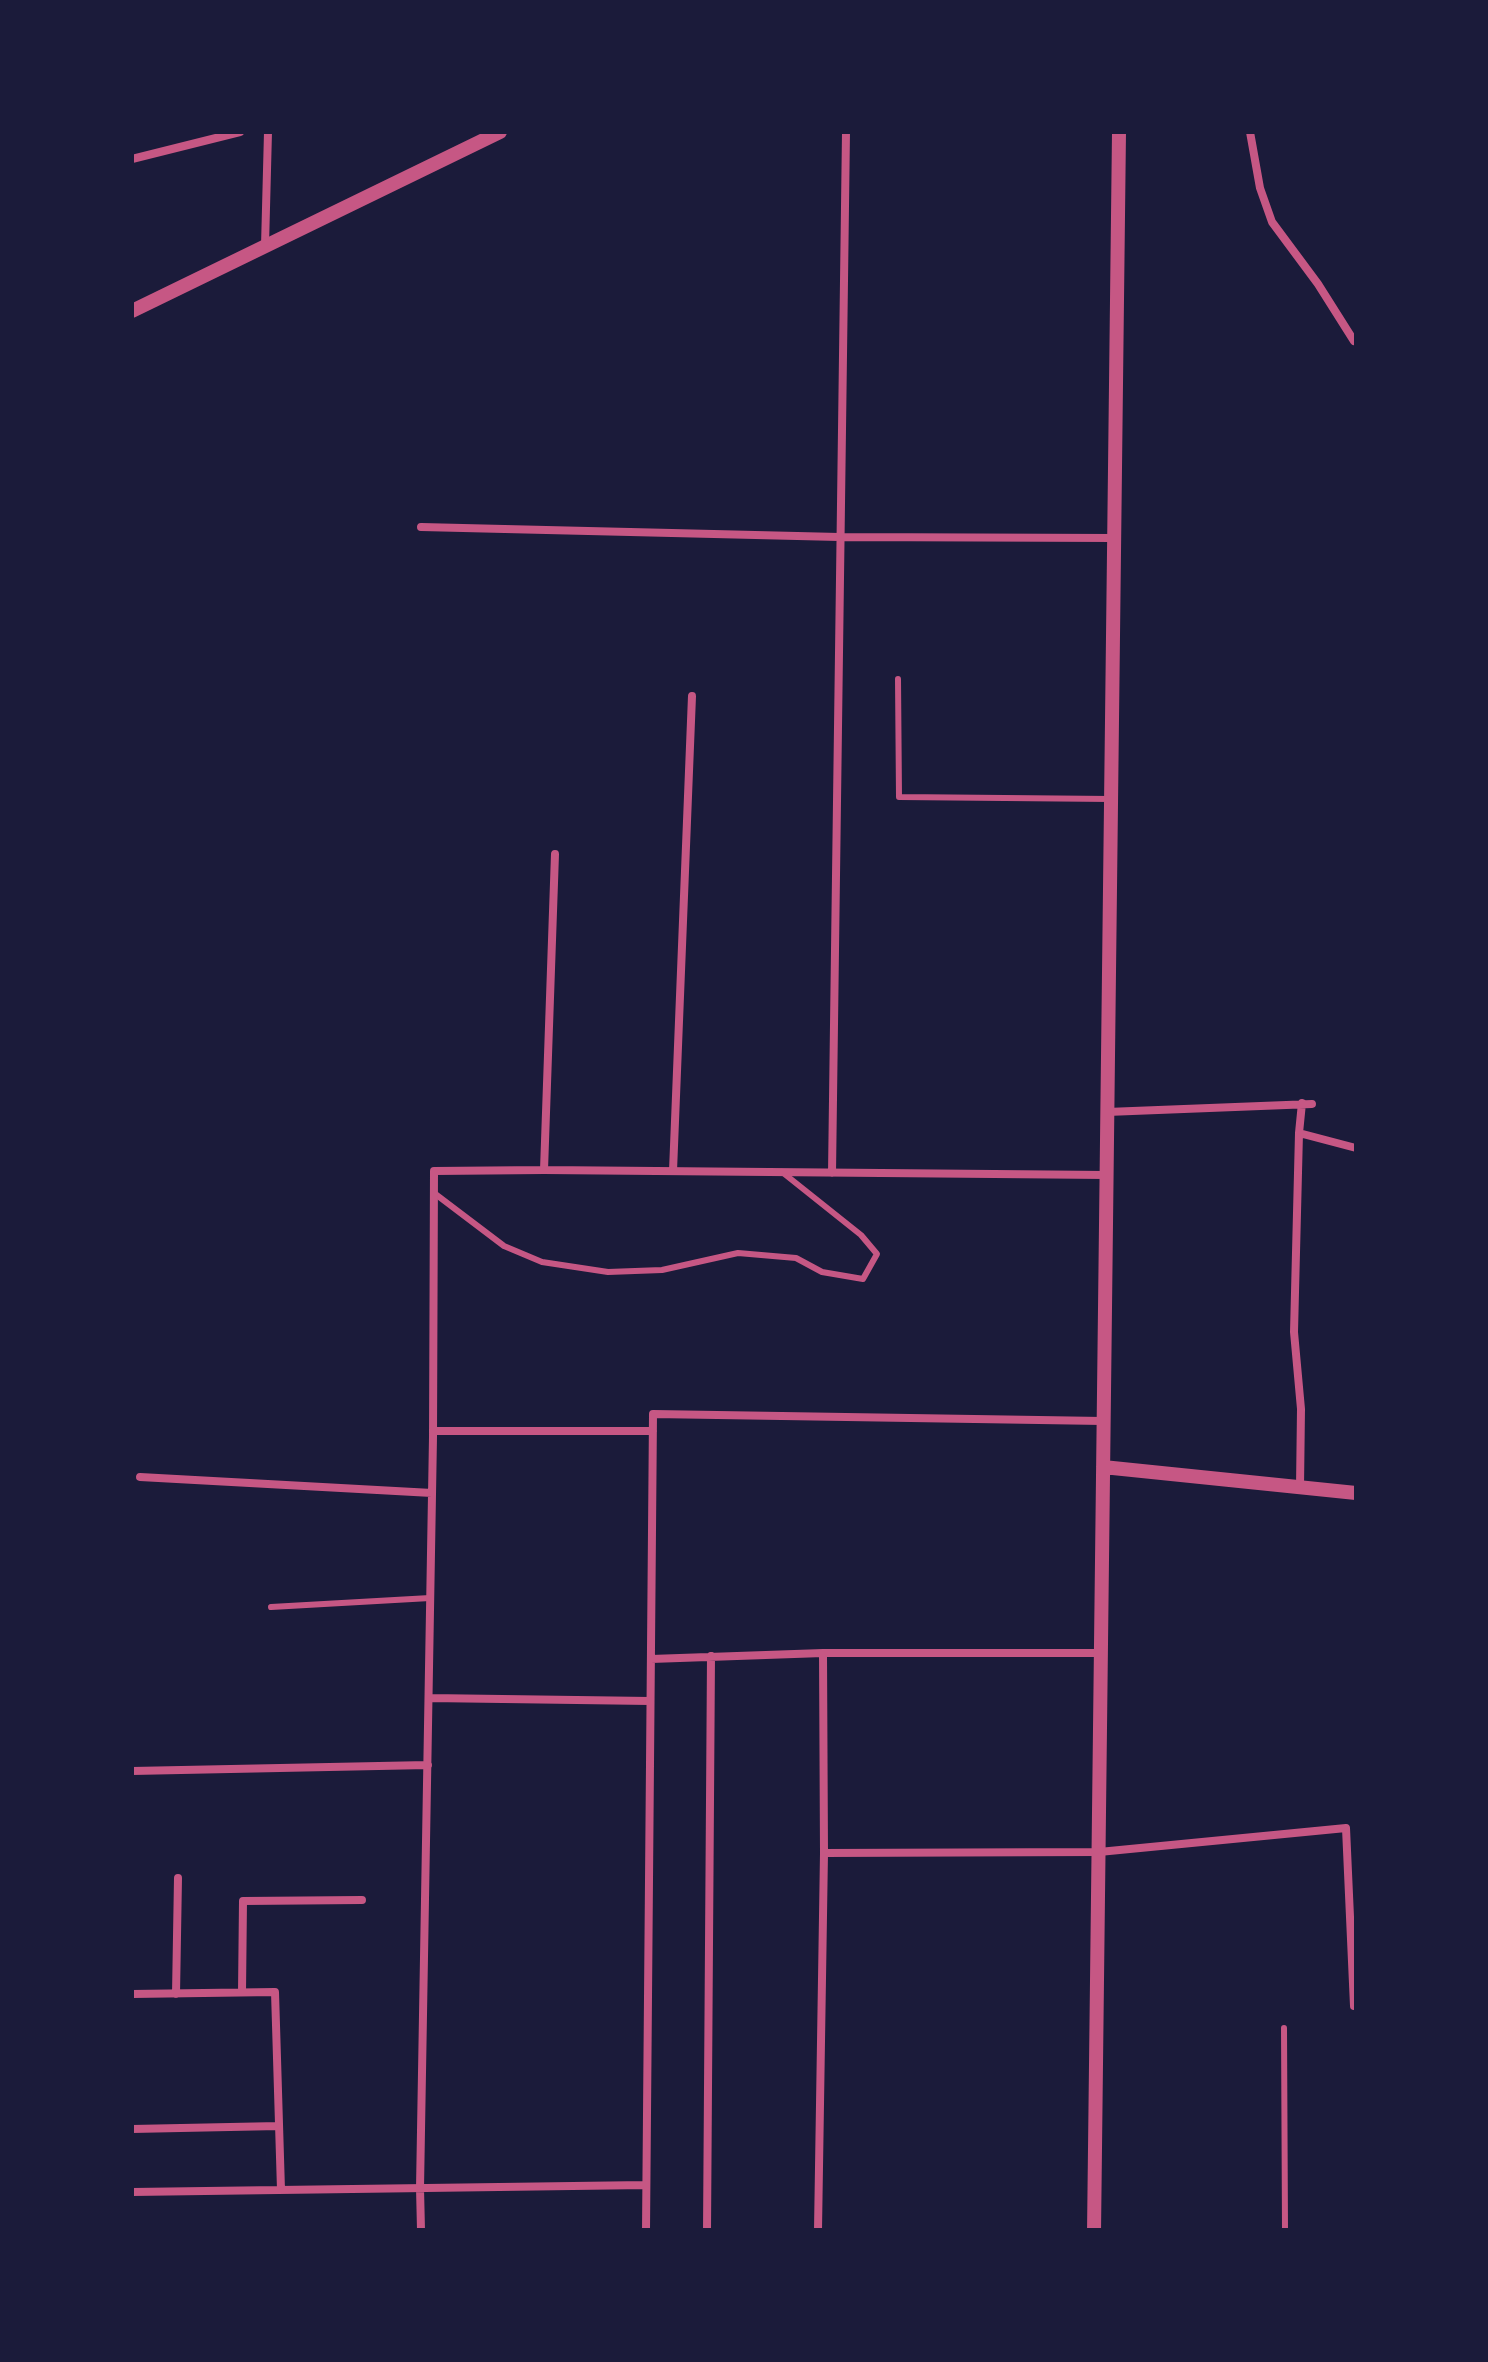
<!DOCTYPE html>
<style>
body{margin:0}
#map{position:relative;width:1488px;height:2362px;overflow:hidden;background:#1b1b3a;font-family:Karla,sans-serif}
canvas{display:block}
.frame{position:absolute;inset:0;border:134px solid #1b1b3a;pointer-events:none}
</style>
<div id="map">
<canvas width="1488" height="2362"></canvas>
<div class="frame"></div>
</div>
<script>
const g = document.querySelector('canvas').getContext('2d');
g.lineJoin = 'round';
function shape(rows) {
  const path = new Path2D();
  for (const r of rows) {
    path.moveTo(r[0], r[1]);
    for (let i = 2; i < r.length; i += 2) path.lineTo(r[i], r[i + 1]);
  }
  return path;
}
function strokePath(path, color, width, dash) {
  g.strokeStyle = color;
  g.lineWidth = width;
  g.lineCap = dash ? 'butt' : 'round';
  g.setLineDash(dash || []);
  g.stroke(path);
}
strokePath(shape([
 [898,679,899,797,1111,799],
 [434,1193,504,1246,542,1262,608,1272,662,1270,738,1253,796,1258,822,1272,863,1279,877,1254,861,1235,782,1172],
 [271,1607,430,1598],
 [1284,2028,1285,2230]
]), '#c65784', 6);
strokePath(shape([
 [1250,132,1260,188,1272,222,1318,284,1354,341],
 [132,159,240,132],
 [265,246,268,132],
 [421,527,839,537,1114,538],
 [1107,1112,1312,1104],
 [1299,1133,1356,1148],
 [544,1170,555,854],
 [673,1171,692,696],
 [832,1173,846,132],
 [433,1431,653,1431],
 [140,1477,432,1493],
 [1300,1487,1301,1409,1294,1332,1299,1133,1302,1103],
 [651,1659,823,1653,1101,1653],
 [429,1698,650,1701],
 [132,1771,428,1765],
 [824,1853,1099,1852,1346,1828,1354,2006],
 [242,1992,243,1901,362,1900],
 [132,1994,275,1992,281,2190],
 [176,1994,178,1878],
 [132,2129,279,2126],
 [132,2192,646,2185],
 [421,2230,420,2188,433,1437,434,1171,544,1170,1106,1175],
 [646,2230,653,1414,1103,1421],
 [707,2230,711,1656],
 [818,2230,824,1853,823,1653]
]), '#c65784', 8);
strokePath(shape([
 [132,311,500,132],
 [1103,1467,1356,1493],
 [1094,2230,1119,132]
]), '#c65784', 14);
</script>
